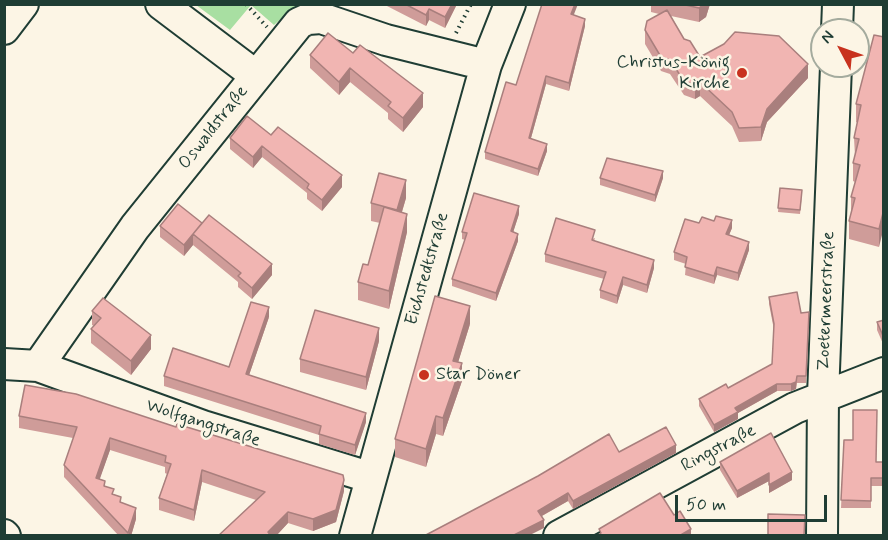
<!DOCTYPE html>
<meta charset="utf-8">
<style>
body{margin:0}
#map{position:relative;width:888px;height:540px;overflow:hidden;background:#fcf5e5;font-family:Mynerve,sans-serif}
canvas{display:block}
.frame{position:absolute;inset:0;border:6px solid #1f3d34;pointer-events:none}
.north{position:absolute;left:810px;top:18px;width:60px;height:60px;box-sizing:border-box;background:#fcf5e5;border:2px solid #a4ab9e;border-radius:50%;rotate:311deg;font-size:16px;font-weight:700;line-height:24px;text-align:center;color:#1f3d34}
.north::after{content:'';display:block;margin:auto;width:21px;height:27px;background:#c8321e;clip-path:polygon(50% 0,100% 100%,50% 72%,0 100%)}
.scale{position:absolute;left:675px;top:495px;width:152px;height:27px;box-sizing:border-box;border:3px solid #1f3d34;border-top:0;padding-left:8px;font-size:18px;line-height:21px;white-space:nowrap;color:#1f3d34;-webkit-text-stroke:4px #fcf5e5;paint-order:stroke}
</style>
<div id="map">
<canvas width="888" height="540"></canvas>
<div class="frame"></div>
<div class="north">N</div>
<div class="scale">50 m</div>
</div>
<script>
const g = document.querySelector('canvas').getContext('2d');
g.lineJoin = 'round';
function paint(path, color) {
  g.fillStyle = color;
  g.fill(path, 'evenodd');
}
function shape(rows) {
  const path = new Path2D();
  for (const r of rows) {
    path.moveTo(r[0], r[1]);
    for (let i = 2; i < r.length; i += 2) path.lineTo(r[i], r[i + 1]);
  }
  return path;
}
function strokePath(path, color, width, dash) {
  g.strokeStyle = color;
  g.lineWidth = width;
  g.lineCap = dash ? 'butt' : 'round';
  g.setLineDash(dash || []);
  g.stroke(path);
}
function write(font, color, halo, rows, align = 'center') {
  g.font = font + ' Mynerve,sans-serif';
  g.lineWidth = 5;
  g.setLineDash([]);
  g.textBaseline = 'middle';
  g.strokeStyle = halo;
  g.fillStyle = color;
  for (const [text, x, y, turn = 0] of rows) {
    g.save();
    g.translate(x, y);
    g.rotate((+turn || 0) * Math.PI / 180);
    g.textAlign = isNaN(turn) ? turn : align;
    if (halo) g.strokeText(text, 0, 0);
    g.fillText(text, 0, 0);
    g.restore();
  }
}
paint(shape([
 [196,5,312,5,283,17,274,25,251,5,230,30]
]), '#a8dfa2');
const minor = shape([
 [161,4,255,75],
 [4,29,23,4],
 [837,30,838,4],
 [4,364,38,366,203,426,369,477],
 [38,366,135,227,299,23,308,19,321,18,386,40,486,65],
 [4,535,5,536],
 [355,536,486,65,510,4],
 [559,536,795,408,884,373],
 [822,536,823,395,836,66]
]);
strokePath(minor, '#1f3d34', 34);
strokePath(shape([
 [246,4,267,27],
 [456,33,471,4]
]), '#1f3d34', 4, [1.5, 4.5]);
strokePath(minor, '#fcf5e5', 30);
paint(shape([
 [385,4,457,4,445,28,429,20,426,26,385,5],
 [651,4,710,4,706,17,699,22,671,16,684,39,700,57,808,78,767,122,761,141,739,142,732,126,700,96,695,99,684,95,670,74,661,71,645,44,645,30,659,14,651,12],
 [574,15,585,26,569,91,546,84,531,138,547,151,538,176,485,159,485,152,516,85],
 [884,37,879,247,849,239,849,221,851,215,851,197,855,182,853,181,853,163,855,156,854,138,858,123,856,122,856,104],
 [353,53,423,107,403,132,388,119,388,113,350,82,339,95,310,68,310,55],
 [271,135,342,187,322,211,307,199,307,193,262,157,253,168,230,149,230,138],
 [600,178,663,178,655,202,600,185],
 [780,188,802,194,800,214,778,212],
 [406,198,402,212,407,232,389,309,358,300,358,282,368,265,380,223,371,221,371,203],
 [519,214,513,232,518,241,496,301,452,286,452,279,465,240,462,239,462,232],
 [202,223,272,275,252,299,238,287,238,282,193,245,184,256,160,237,160,226],
 [699,223,732,228,729,235,749,250,738,281,717,275,714,284,685,275,686,264,674,260,674,252],
 [595,238,594,241,654,268,647,293,623,285,617,304,600,298,600,290,604,279,545,262,545,254],
 [769,297,801,313,809,312,806,383,797,383,796,389,791,391,777,391,738,413,738,419,714,432,699,406,699,399,728,388,772,364,774,330,769,304],
 [92,311,151,349,131,375,91,343,91,329,94,326,92,325],
 [269,317,249,375,366,422,355,455,319,444,319,435,164,386,164,376,229,367],
 [884,320,884,346,877,330,877,322],
 [470,324,458,362,462,381,443,436,436,434,426,467,395,457,395,439],
 [379,341,366,390,300,372,300,359],
 [25,385,344,491,336,522,313,531,288,523,276,536,218,536,256,500,202,482,194,521,159,510,159,498,167,474,165,473,165,467,110,450,99,480,136,519,131,536,119,536,64,477,64,465,73,438,19,428,19,416],
 [844,440,876,462,883,462,883,486,871,486,871,508,841,508],
 [619,452,676,453,573,509,568,501,542,516,544,528,424,536],
 [720,462,792,480,769,493,769,481,737,498,720,470]
]), '#cf9c99');
paint(shape([
 [452,4,457,4,445,28,445,17],
 [575,4,578,4,571,22,571,14],
 [704,4,710,4,706,17,699,22,699,8],
 [429,9,429,20,426,26,426,15],
 [585,19,585,26,569,91,569,83],
 [808,64,808,78,767,122,761,141,761,127,767,109],
 [350,68,350,82,339,95,339,82],
 [546,76,546,84,529,145,529,138],
 [700,82,700,96,695,99,695,85],
 [423,93,423,107,403,132,403,118],
 [547,144,547,151,538,176,538,169],
 [262,146,262,157,253,168,253,157],
 [663,171,663,178,655,202,655,195],
 [342,175,342,187,322,211,322,200],
 [406,180,406,198,397,228,397,210],
 [519,206,519,214,511,239,511,231],
 [884,209,884,227,879,247,879,229],
 [407,214,407,232,389,309,389,291],
 [732,220,732,228,726,242,726,234],
 [202,223,193,234,193,245,184,256,184,245],
 [518,234,518,241,496,301,496,293],
 [749,242,749,250,738,281,738,273],
 [654,260,654,268,647,293,647,285],
 [272,264,272,275,252,299,252,288],
 [717,267,717,275,714,284,714,276],
 [623,277,623,285,617,304,617,296],
 [470,306,470,324,453,379,453,361],
 [269,307,269,317,246,384,246,374],
 [379,328,379,341,366,390,366,377],
 [151,335,151,349,131,375,131,361],
 [462,363,462,381,443,436,443,418],
 [797,376,796,389,791,391,791,384],
 [777,384,777,391,738,413,738,419,714,432,714,425,735,408],
 [366,413,366,422,355,455,355,445],
 [436,416,436,434,426,467,426,449],
 [110,438,110,450,96,490,96,478],
 [676,445,676,453,573,509,573,501],
 [202,470,202,482,194,521,194,510],
 [792,472,792,480,769,493,769,485],
 [769,473,769,481,737,498,737,491],
 [344,480,344,491,336,522,313,531,313,519],
 [568,493,568,501,538,518,538,511],
 [136,508,136,519,131,536,128,536],
 [288,512,288,523,276,536,268,536,268,532],
 [544,520,544,528,528,536,512,536],
 [691,529,691,536,679,536]
]), '#a97f7d');
const building = shape([
 [405,4,452,4,445,17,429,9,426,15,405,4],
 [542,4,575,4,571,14,585,19,569,83,546,76,529,138,547,144,538,169,485,152,506,82,516,85,542,4],
 [681,4,704,4,699,8,681,4],
 [667,10,684,39,690,41,700,57,724,44,735,32,779,36,808,64,767,109,761,127,739,128,732,112,700,82,695,85,684,81,670,60,661,57,645,30,647,21,667,10],
 [328,33,353,53,360,45,423,93,403,118,388,106,391,102,350,68,339,82,310,55,328,33],
 [874,35,884,37,884,209,879,229,849,221,855,198,851,197,860,165,853,163,859,139,854,138,861,105,856,104,874,35],
 [247,116,271,135,278,127,342,175,322,200,307,188,309,184,262,146,253,157,230,138,247,116],
 [607,158,663,171,655,195,600,178,607,158],
 [379,173,406,180,397,210,371,203,379,173],
 [780,188,802,190,800,210,778,208,780,188],
 [474,193,519,206,511,231,518,234,496,293,452,279,467,233,462,232,474,193],
 [178,204,202,223,184,245,160,226,178,204],
 [384,207,407,214,389,291,358,282,363,264,368,265,384,207],
 [209,215,272,264,252,288,238,276,241,273,193,234,209,215],
 [716,216,732,220,726,234,749,242,738,273,717,267,714,276,685,267,687,257,674,252,685,219,699,223,702,217,714,221,716,216],
 [556,218,595,230,592,240,654,260,647,285,623,277,617,296,600,290,606,272,545,254,556,218],
 [797,292,801,313,809,312,806,376,797,376,796,382,791,384,777,384,735,408,738,412,714,425,699,399,726,384,728,388,772,364,774,324,769,297,797,292],
 [435,296,470,306,453,361,462,363,443,418,436,416,426,449,395,439,435,296],
 [103,298,151,335,131,361,91,329,101,318,92,311,103,298],
 [251,302,269,307,246,374,366,413,355,445,319,434,321,426,164,376,173,348,229,367,251,302],
 [315,310,379,328,366,377,300,359,315,310],
 [884,320,884,338,877,322,884,320],
 [25,385,76,394,176,427,177,424,343,475,344,480,336,510,313,519,288,512,268,532,271,536,218,536,265,492,202,470,194,510,159,498,171,464,165,462,166,456,110,438,96,478,105,481,104,486,114,489,112,494,121,497,120,502,136,508,128,533,64,465,77,427,19,416,25,385],
 [853,410,877,410,876,462,883,462,883,478,871,478,871,501,841,500,844,440,853,440,853,410],
 [666,427,676,445,573,501,568,493,538,511,544,520,512,536,424,536,538,476,609,434,619,452,666,427],
 [771,433,792,472,769,485,769,473,737,491,720,462,771,433],
 [660,493,674,515,680,511,691,529,679,536,597,536,601,533,599,529,660,493],
 [768,514,805,515,804,536,768,536,768,514]
]);
paint(building, '#f1b5b2');
strokePath(building, '#a97f7d', 1.5);
for (const [x, y, r, color] of [
 [742,73,6,"#c8321e"],
 [424,375,6,"#c8321e"]
]) {
  const dot = new Path2D();
  dot.arc(x, y, r, 0, 2 * Math.PI);
  g.fillStyle = color;
  g.fill(dot);
  strokePath(dot, '#fcf5e5', 2);
}
write('18px', '#1f3d34', '#fcf5e5', [
 ["Christus-König",730,63],
 ["Kirche",730,84],
 ["Star Döner",436,375,"left"]
], 'right');
write('18px', '#1f3d34', '#fcf5e5', [
 ["Oswaldstraße",214,128,-52],
 ["Eichstedtstraße",428,269,-74],
 ["Zoetermeerstraße",827,301,-88],
 ["Wolfgangstraße",203,424,18],
 ["Ringstraße",719,449,-28]
]);
</script>
